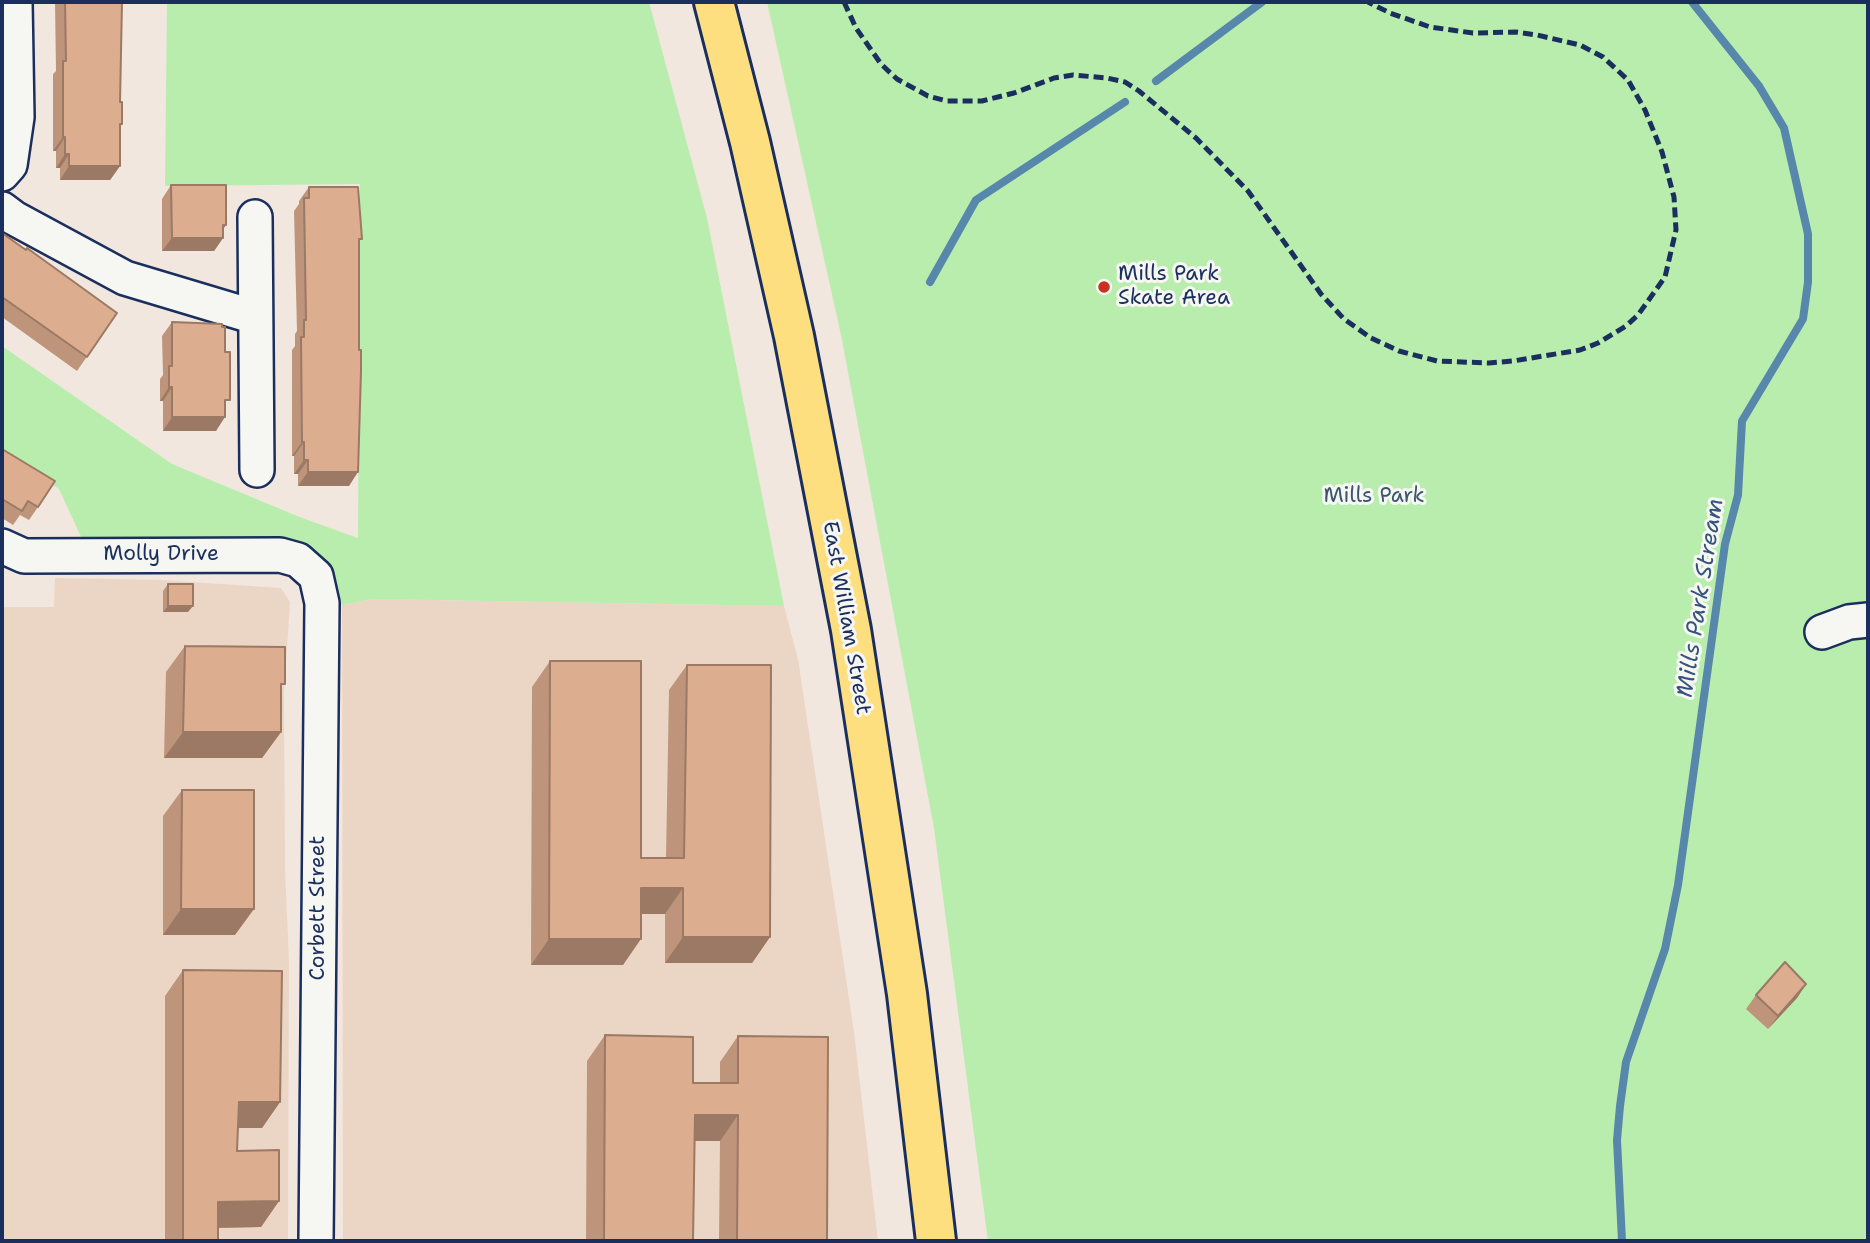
<!DOCTYPE html>
<style>
body{margin:0}
#map{position:relative;width:1870px;height:1243px;overflow:hidden;background:#f1e7de;font-family:"Shantell Sans",sans-serif}
canvas{display:block}
.frame{position:absolute;inset:0;border:4px solid #1b2f5e;pointer-events:none}
</style>
<div id="map">
<canvas width="1870" height="1243"></canvas>
<div class="frame"></div>
</div>
<script>
const g = document.querySelector('canvas').getContext('2d');
g.lineJoin = 'round';
function paint(path, color) {
  g.fillStyle = color;
  g.fill(path, 'evenodd');
}
function shape(rows) {
  const path = new Path2D();
  for (const r of rows) {
    path.moveTo(r[0], r[1]);
    for (let i = 2; i < r.length; i += 2) path.lineTo(r[i], r[i + 1]);
  }
  return path;
}
function strokePath(path, color, width, dash) {
  g.strokeStyle = color;
  g.lineWidth = width;
  g.lineCap = dash ? 'butt' : 'round';
  g.setLineDash(dash || []);
  g.stroke(path);
}
function write(font, color, halo, rows, align = 'center') {
  g.font = font + ' "Shantell Sans",sans-serif';
  g.lineWidth = 6;
  g.setLineDash([]);
  g.textBaseline = 'middle';
  g.strokeStyle = halo;
  g.fillStyle = color;
  for (const [text, x, y, turn = 0] of rows) {
    g.save();
    g.translate(x, y);
    g.rotate((+turn || 0) * Math.PI / 180);
    g.textAlign = isNaN(turn) ? turn : align;
    if (halo) g.strokeText(text, 0, 0);
    g.fillText(text, 0, 0);
    g.restore();
  }
}
paint(shape([
 [55,578,161,580,281,588,290,602,284,694,285,868,289,961,288,1241,2,1241,2,607,54,607],
 [372,599,784,606,798,659,854,1032,878,1241,343,1241,342,605]
]), '#ebd6c6');
paint(shape([
 [167,2,649,2,707,218,784,606,373,599,342,605,333,575,83,541,59,489,2,452,2,346,172,464,302,518,358,538,360,184,165,186],
 [767,2,1868,2,1868,1241,988,1241,934,828,841,335]
]), '#b9edae');
strokePath(shape([
 [1156,81,1262,2],
 [930,282,976,200,1125,102],
 [1622,1241,1617,1140,1620,1106,1626,1062,1665,949,1678,885,1725,544,1738,495,1742,421,1803,319,1808,282,1808,234,1784,128,1759,86,1692,2]
]), '#5887ac', 8);
const minor = shape([
 [2,174,10,165,17,117,15,2],
 [2,209,14,218,125,278,255,317],
 [255,217,257,470],
 [2,546,24,556,280,555,298,560,316,576,322,603,316,1241],
 [1822,632,1849,622,1868,620]
]);
const major = shape([
 [714,2,750,142,794,336,851,630,907,994,936,1241]
]);
strokePath(minor, '#1b2f5e', 38);
strokePath(major, '#1b2f5e', 44);
strokePath(minor, '#f6f6f2', 33);
strokePath(major, '#fedf80', 38);
strokePath(shape([
 [844,2,856,28,881,64,897,79,928,96,947,101,982,101,1014,93,1054,78,1073,75,1107,78,1125,82,1139,91,1196,138,1248,191,1321,294,1344,319,1371,338,1399,351,1437,361,1489,363,1513,361,1580,350,1598,343,1626,326,1638,315,1665,277,1676,230,1674,197,1662,152,1645,110,1628,80,1603,57,1580,45,1537,35,1516,32,1473,33,1430,27,1390,13,1368,2]
]), '#1b2f5e', 5, [10, 5]);
paint(shape([
 [55,2,122,2,120,102,122,124,120,127,120,166,110,180,60,180,60,168,56,168,56,151,53,151,53,74,56,71],
 [171,185,226,225,223,229,223,238,214,251,162,251,162,199],
 [309,187,359,243,349,486,298,486,298,474,294,474,294,456,292,456,292,350,295,346,295,334,297,331,294,211,299,204,299,201],
 [2,233,117,313,77,371,2,317],
 [172,322,225,406,216,431,163,431,163,401,160,401,160,379,163,375,162,336],
 [2,449,38,507,29,520,20,515,13,525,2,518],
 [168,584,188,612,163,612,163,591],
 [185,646,281,689,281,732,262,758,164,758,166,672],
 [550,661,641,858,666,858,669,690,687,665,770,937,752,963,665,963,665,914,641,914,623,965,531,965,532,687],
 [182,790,235,935,163,935,163,816],
 [183,970,280,1102,262,1128,238,1128,237,1151,279,1201,261,1227,218,1228,218,1241,165,1241,165,996],
 [1806,984,1797,998,1768,1029,1746,1009,1756,995],
 [605,1035,693,1083,720,1083,720,1062,738,1036,827,1241,719,1241,720,1141,695,1141,693,1241,586,1241,587,1061]
]), '#be957b');
paint(shape([
 [63,137,65,137,56,151,53,151],
 [65,154,69,154,60,168,56,168],
 [69,166,120,166,110,180,60,180],
 [223,225,226,225,217,238,223,238,214,251,162,251,172,238],
 [169,387,172,387,163,401,160,401],
 [172,417,225,417,216,431,163,431],
 [302,442,304,442,294,456,292,456],
 [304,460,308,460,298,474,294,474],
 [308,472,358,472,349,486,298,486],
 [168,606,193,606,188,612,163,612],
 [183,732,281,732,262,758,164,758],
 [641,888,683,888,665,914,623,914],
 [181,909,254,909,235,935,163,935],
 [683,937,770,937,752,963,665,963],
 [549,939,641,939,623,965,531,965],
 [1806,984,1797,998,1768,1029,1778,1016],
 [239,1102,280,1102,262,1128,221,1128],
 [695,1115,738,1115,720,1141,677,1141],
 [279,1201,261,1227,200,1228,218,1202]
]), '#9b7964');
const building = shape([
 [65,2,122,2,120,102,122,102,122,124,120,124,120,166,69,166,69,154,65,154,65,137,63,137,63,61,66,61,65,2],
 [171,185,226,185,226,225,223,225,223,238,172,238,171,185],
 [309,187,358,187,362,239,359,239,359,350,361,350,361,371,358,472,308,472,308,460,304,460,304,442,302,442,301,337,304,337,304,320,306,320,304,198,309,198,309,187],
 [2,233,26,250,27,248,117,313,87,357,2,297,2,233],
 [172,322,222,324,222,327,225,327,225,352,230,352,230,400,225,400,225,417,172,417,172,387,169,387,169,366,172,366,172,322],
 [2,449,55,481,38,507,28,501,22,511,2,499,2,449],
 [168,584,193,584,193,606,168,606,168,584],
 [185,646,285,647,285,684,281,684,281,732,183,732,185,646],
 [550,661,641,661,641,858,684,858,687,665,771,665,770,937,683,937,683,888,641,888,641,939,549,939,550,661],
 [182,790,254,790,254,909,181,909,182,790],
 [1785,962,1806,984,1778,1016,1756,995,1785,962],
 [183,970,282,971,280,1102,239,1102,237,1151,279,1150,279,1201,218,1202,218,1241,183,1241,183,970],
 [605,1035,693,1037,693,1083,738,1083,738,1036,828,1037,827,1241,737,1241,738,1115,695,1115,693,1241,604,1241,605,1035]
]);
paint(building, '#ddad8f');
strokePath(building, '#9b7964', 2);
for (const [x, y, r, color] of [
 [1104,287,7,"#c8321e"]
]) {
  const dot = new Path2D();
  dot.arc(x, y, r, 0, 2 * Math.PI);
  g.fillStyle = color;
  g.fill(dot);
  strokePath(dot, '#f6f6f2', 2.5);
}
write('21px', '#1b2f5e', '#f6f6f2', [
 ["Mills Park",1118,275],
 ["Skate Area",1118,299]
], 'left');
write('21px', '#3b556e', '#f6f6f2', [
 ["Mills Park",1374,497]
]);
write('21px', '#1b2f5e', '#f6f6f2', [
 ["Molly Drive",161,555],
 ["East William Street",846,618,80],
 ["Corbett Street",319,908,-90]
]);
write('italic 23px', '#34547e', '#f6f6f2', [
 ["Mills Park Stream",1701,598,-81]
]);
</script>
